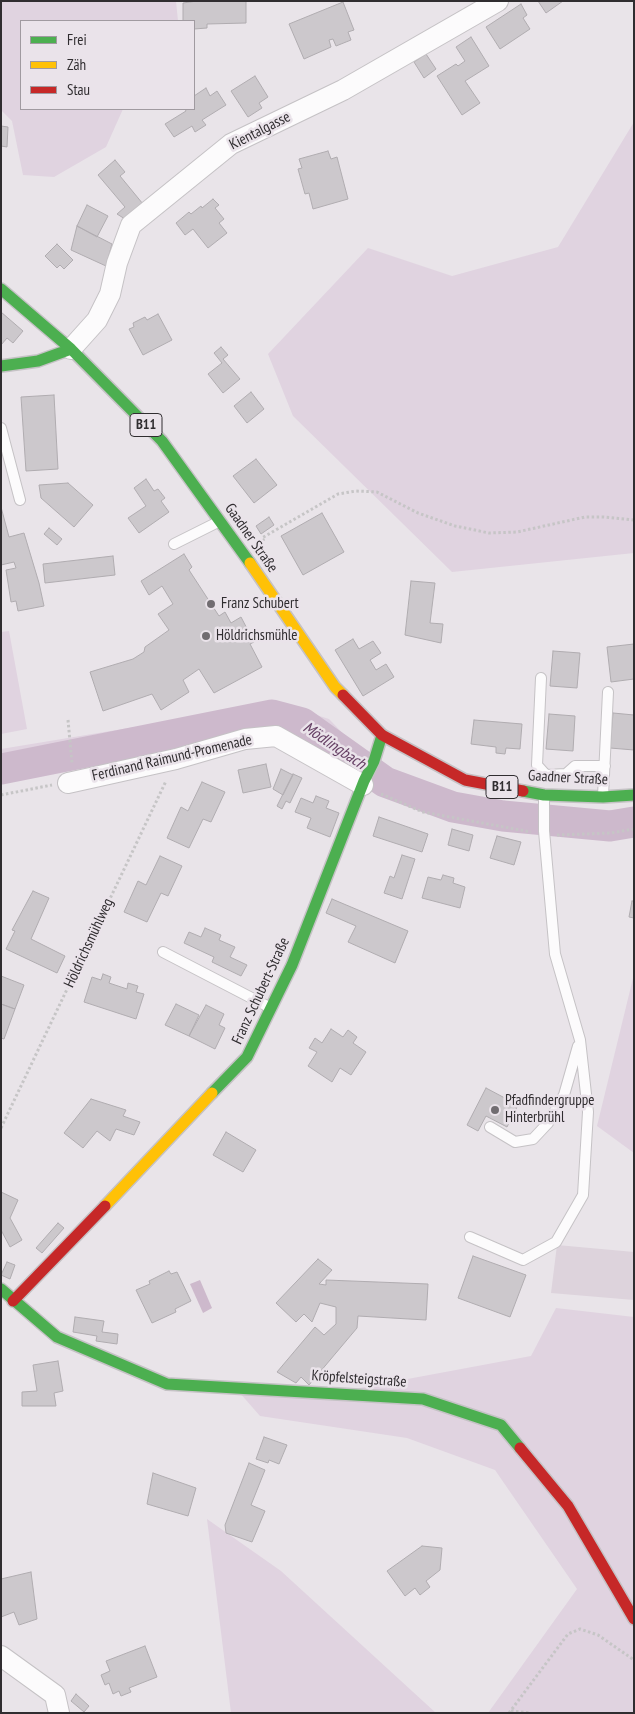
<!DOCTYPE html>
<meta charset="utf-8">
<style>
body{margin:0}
#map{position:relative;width:635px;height:1714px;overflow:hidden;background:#e9e4e9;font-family:"PT Sans Narrow",sans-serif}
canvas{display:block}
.frame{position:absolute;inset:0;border:2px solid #302d30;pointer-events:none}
.legend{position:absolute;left:20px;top:20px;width:175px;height:90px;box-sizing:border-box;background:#eae3ea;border:1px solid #a09aa0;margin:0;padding:6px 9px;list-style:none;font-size:15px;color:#302d30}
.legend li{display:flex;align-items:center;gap:10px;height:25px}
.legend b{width:25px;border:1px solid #a09aa0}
</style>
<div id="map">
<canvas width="635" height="1714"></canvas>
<div class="frame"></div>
<ul class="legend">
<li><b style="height:6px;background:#4caf50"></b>Frei</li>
<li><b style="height:6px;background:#ffc107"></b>Zäh</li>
<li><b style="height:6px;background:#c62828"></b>Stau</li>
</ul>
</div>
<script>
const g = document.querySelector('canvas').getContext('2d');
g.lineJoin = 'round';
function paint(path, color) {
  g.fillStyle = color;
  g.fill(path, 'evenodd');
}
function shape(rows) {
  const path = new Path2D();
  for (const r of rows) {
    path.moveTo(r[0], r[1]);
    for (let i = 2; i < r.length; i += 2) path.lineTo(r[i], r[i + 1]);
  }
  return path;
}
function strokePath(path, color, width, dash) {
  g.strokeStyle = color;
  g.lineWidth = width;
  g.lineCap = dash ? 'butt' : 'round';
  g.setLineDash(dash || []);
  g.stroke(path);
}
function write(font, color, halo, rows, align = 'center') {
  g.font = font + ' "PT Sans Narrow",sans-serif';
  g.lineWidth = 5;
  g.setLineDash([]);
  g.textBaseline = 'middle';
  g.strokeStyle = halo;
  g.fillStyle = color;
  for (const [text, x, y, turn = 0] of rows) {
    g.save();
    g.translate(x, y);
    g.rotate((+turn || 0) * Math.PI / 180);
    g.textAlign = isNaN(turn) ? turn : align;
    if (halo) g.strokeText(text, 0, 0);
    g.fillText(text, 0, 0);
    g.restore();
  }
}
paint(shape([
 [557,1245,634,1252,634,1300,551,1293]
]), '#ddd3dc');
paint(shape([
 [1,1,176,1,178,21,21,21,21,109,123,109,106,147,54,177,23,175,12,121,1,110],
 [634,122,634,553,452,572,293,416,268,354,368,248,452,276,558,247],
 [9,631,27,729,1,734,1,632],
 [272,701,329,719,361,752,356,770,318,744,265,724,240,736,1,781,1,749,214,714],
 [634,974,634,1153,597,1126],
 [556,1308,634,1317,634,1713,488,1713,577,1589,495,1470,407,1438,260,1416,239,1392,311,1397,531,1356],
 [207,1519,281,1571,436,1713,231,1713]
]), '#e0d3e0');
paint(shape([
 [200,1280,212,1308,203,1313,190,1284]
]), '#cdb9cc');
strokePath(shape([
 [1,769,272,715,302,723,385,782,453,807,503,816,610,826,634,822]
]), '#cdb9cc', 31);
const building = shape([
 [197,1,246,1,246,23,207,24,207,28,194,29,194,21,183,21,183,3,197,1],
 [538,1,563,1,546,13,538,1],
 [343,2,354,30,348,32,351,40,336,46,333,39,329,40,331,47,304,59,289,24,343,2],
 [521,4,527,15,523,18,530,29,500,49,486,27,521,4],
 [471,37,489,66,465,81,480,103,462,115,437,76,456,64,458,66,465,61,456,47,471,37],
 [426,54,436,69,424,78,414,62,426,54],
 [255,76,268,97,259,103,262,108,248,117,231,91,255,76],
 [206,88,210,96,217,91,226,105,202,120,206,125,195,132,192,126,174,137,165,124,186,111,185,109,194,109,194,96,206,88],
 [1,126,8,127,7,147,1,146,1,126],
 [328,151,331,159,337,157,348,199,313,209,309,193,305,194,298,169,302,168,299,159,328,151],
 [115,160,125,172,120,176,143,204,125,219,117,214,125,207,98,175,115,160],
 [213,199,219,205,215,208,224,219,219,223,227,233,208,248,193,229,185,235,176,223,189,212,191,214,201,206,202,208,213,199],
 [87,205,108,216,97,237,77,226,87,205],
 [77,226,112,244,106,266,71,250,77,226],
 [57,244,73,260,64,269,60,265,57,268,45,256,57,244],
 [1,312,23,331,13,343,7,338,1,345,1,312],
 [158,314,172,340,143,355,129,329,134,327,133,323,145,317,147,320,158,314],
 [221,347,228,355,223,359,240,379,223,393,208,374,222,363,214,353,221,347],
 [251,392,264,409,247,423,234,406,251,392],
 [54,395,58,469,26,471,21,397,54,395],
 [256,459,277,485,254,503,233,476,256,459],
 [146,479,154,491,158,489,165,498,161,501,169,512,139,533,128,518,146,506,134,488,146,479],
 [68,483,93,505,74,527,41,498,39,485,68,483],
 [1,507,9,537,24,533,39,583,44,606,18,611,16,601,11,602,6,570,16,568,14,562,1,565,1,507],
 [322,513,344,552,303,575,281,536,322,513],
 [269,517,274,525,261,534,256,526,269,517],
 [49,528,62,539,57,545,44,534,49,528],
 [184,554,192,567,189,570,219,616,225,612,231,623,241,617,254,642,250,644,262,667,214,693,199,669,183,680,189,692,161,710,152,694,103,711,90,672,133,659,144,652,145,647,169,630,158,614,173,604,162,586,149,595,141,581,184,554],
 [113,556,115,575,45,583,43,564,113,556],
 [411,581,435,583,430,623,443,624,441,643,405,635,411,581],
 [353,639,359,649,373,641,381,653,370,660,376,670,386,664,394,677,363,696,335,650,353,639],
 [634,644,634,679,611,682,607,647,634,644],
 [553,651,580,653,577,688,550,686,553,651],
 [613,713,634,715,634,750,610,748,613,713],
 [549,714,575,716,573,751,546,749,549,714],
 [474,720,522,724,520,749,506,748,505,754,496,753,496,747,471,744,474,720],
 [266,764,271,787,243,793,238,770,266,764],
 [281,769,293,775,283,795,273,789,281,769],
 [293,774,302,778,290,803,286,801,282,809,277,806,293,774],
 [202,782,225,792,211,822,203,819,189,848,167,838,181,807,188,811,202,782],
 [316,796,329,801,326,808,339,813,330,837,307,828,311,818,295,812,301,798,313,803,316,796],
 [379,817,428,834,422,852,373,836,379,817],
 [452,829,473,835,469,851,448,845,452,829],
 [497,836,521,842,514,865,490,858,497,836],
 [402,855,415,859,402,899,384,893,390,876,394,878,402,855],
 [160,856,182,866,168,896,161,893,147,922,124,912,138,881,146,885,160,856],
 [443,875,454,878,453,883,465,887,460,908,422,898,428,877,441,880,443,875],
 [33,891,49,898,31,939,65,956,57,973,6,949,15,931,12,930,33,891],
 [332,899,408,931,395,963,348,942,356,926,326,913,332,899],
 [632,901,634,901,634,918,629,917,632,901],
 [205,928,221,935,219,940,235,947,230,957,247,965,241,976,212,962,214,957,184,943,189,932,201,937,205,928],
 [103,974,111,977,109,983,127,989,128,983,138,986,136,992,144,994,136,1019,84,1002,92,977,101,980,103,974],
 [1,976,24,985,15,1009,1,1004,1,976],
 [1,1004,15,1009,4,1039,1,1038,1,1004],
 [176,1004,199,1015,189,1036,165,1025,176,1004],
 [206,1005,224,1014,219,1025,225,1028,215,1049,189,1036,206,1005],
 [331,1029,343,1037,348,1030,357,1037,353,1043,366,1052,351,1075,340,1068,332,1082,308,1066,317,1052,309,1048,315,1038,322,1043,331,1029],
 [486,1088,518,1105,507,1127,486,1116,478,1131,467,1125,486,1088],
 [91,1099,126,1110,123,1116,140,1122,134,1135,116,1129,110,1141,97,1131,83,1148,64,1133,91,1099],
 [226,1132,256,1150,243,1172,213,1155,226,1132],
 [1,1192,18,1200,10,1218,22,1240,10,1247,1,1230,1,1192],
 [58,1223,64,1228,42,1253,36,1248,58,1223],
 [473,1256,526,1275,510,1317,458,1298,473,1256],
 [318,1259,332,1270,319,1284,326,1285,326,1280,428,1284,426,1320,358,1316,357,1328,309,1385,301,1377,296,1383,277,1372,315,1327,324,1335,336,1324,336,1307,320,1303,312,1322,304,1314,296,1322,276,1303,318,1259],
 [7,1262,15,1265,10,1279,1,1275,7,1262],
 [169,1271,171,1274,177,1272,191,1301,175,1309,176,1312,152,1323,136,1290,150,1284,149,1281,169,1271],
 [75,1317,104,1321,102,1332,118,1334,117,1344,96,1341,97,1336,73,1332,75,1317],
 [58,1361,63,1391,54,1393,56,1406,22,1406,22,1392,37,1391,33,1365,58,1361],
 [264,1437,287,1445,279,1464,269,1460,268,1463,256,1459,264,1437],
 [249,1463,265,1470,251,1505,265,1511,252,1542,226,1533,225,1525,249,1463],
 [153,1473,196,1488,188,1516,147,1504,153,1473],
 [422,1546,442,1548,440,1570,426,1581,430,1587,420,1595,415,1588,405,1596,387,1571,422,1546],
 [31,1572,37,1619,19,1625,14,1612,1,1617,1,1579,31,1572],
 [145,1646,157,1677,129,1688,131,1692,121,1696,119,1691,113,1694,109,1683,105,1685,101,1675,110,1671,106,1661,145,1646],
 [76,1694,89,1706,84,1712,71,1701,76,1694]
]);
paint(building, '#ccc8cc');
strokePath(building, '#b0acb0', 1);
const lane = shape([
 [1,428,20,500],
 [174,544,220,521],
 [541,678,537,765,546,775,566,774,575,766,605,766],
 [603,796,608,692],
 [163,952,269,1007],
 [490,1127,515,1142,533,1139,548,1123,564,1095,578,1046],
 [470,1237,523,1260,556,1242,583,1195,588,1112,580,1040,555,954,544,831,544,795]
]);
const street = shape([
 [71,349,97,320,110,294,117,263,131,225,231,144,343,90,498,1],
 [68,783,176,759,245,739,276,736,363,785],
 [1,1656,55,1695,59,1713]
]);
const fast = shape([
 [1,289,71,349,162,441,250,563],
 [1,366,38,361,71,349],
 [523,791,544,795,603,797,634,795],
 [212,1093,247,1057,292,965,364,781,374,761,382,735],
 [1,1289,57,1337,167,1384,423,1399,501,1425,520,1448]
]);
const slow = shape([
 [250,563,335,687,343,695],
 [105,1206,212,1093]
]);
const jam = shape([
 [343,695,382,735,465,780,523,791],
 [13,1301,105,1206],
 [520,1448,568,1506,634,1619]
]);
strokePath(lane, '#c5c2c5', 12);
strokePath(street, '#c5c2c5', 22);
strokePath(fast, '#c5c2c5', 14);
strokePath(slow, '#c5c2c5', 14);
strokePath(jam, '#c5c2c5', 14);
strokePath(shape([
 [264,541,262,538,338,494,356,491,377,492,418,513,455,526,489,533,517,532,585,517,604,517,634,520],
 [68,720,72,763],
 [381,794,423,812,531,832],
 [1,795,52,785],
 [557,835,611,833,634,829],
 [1,1128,166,781],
 [511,1711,530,1713],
 [509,1713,568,1634,580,1629,598,1635,634,1660]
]), '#c6c5c6', 3, [2.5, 2.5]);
strokePath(lane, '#fcfbfc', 10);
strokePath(street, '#fcfbfc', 20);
strokePath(fast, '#4caf50', 11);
strokePath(slow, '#ffc107', 11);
strokePath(jam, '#c62828', 11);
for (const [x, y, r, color] of [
 [211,604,5,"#716d71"],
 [206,636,5,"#716d71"],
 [495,1110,5,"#716d71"]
]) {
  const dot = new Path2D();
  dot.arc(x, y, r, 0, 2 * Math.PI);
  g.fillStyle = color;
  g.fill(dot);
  strokePath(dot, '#eae3ea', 2);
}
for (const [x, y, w] of [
 [146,425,32],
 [502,787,32]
]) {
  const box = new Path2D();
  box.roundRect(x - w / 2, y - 11.5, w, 23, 4);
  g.fillStyle = '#eae3ea';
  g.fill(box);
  strokePath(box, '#302d30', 1);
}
write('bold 14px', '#302d30', null, [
 ["B11",146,425],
 ["B11",502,787]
]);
write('15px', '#302d30', '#eae3ea', [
 ["Kientalgasse",260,131,-27],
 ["Gaadner Straße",251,538,55],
 ["Ferdinand Raimund-Promenade",172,758,-13],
 ["Gaadner Straße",568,778,3],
 ["Höldrichsmühlweg",89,943,-65],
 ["Franz Schubert-Straße",261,991,-65],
 ["Kröpfelsteigstraße",359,1379,4]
]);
write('15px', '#302d30', '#eae3ea', [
 ["Franz Schubert",221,604],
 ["Höldrichsmühle",216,636],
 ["Pfadfindergruppe",505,1101],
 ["Hinterbrühl",505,1118]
], 'left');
write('italic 16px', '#664065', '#eae3ea', [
 ["Mödlingbach",334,746,34]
]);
</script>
